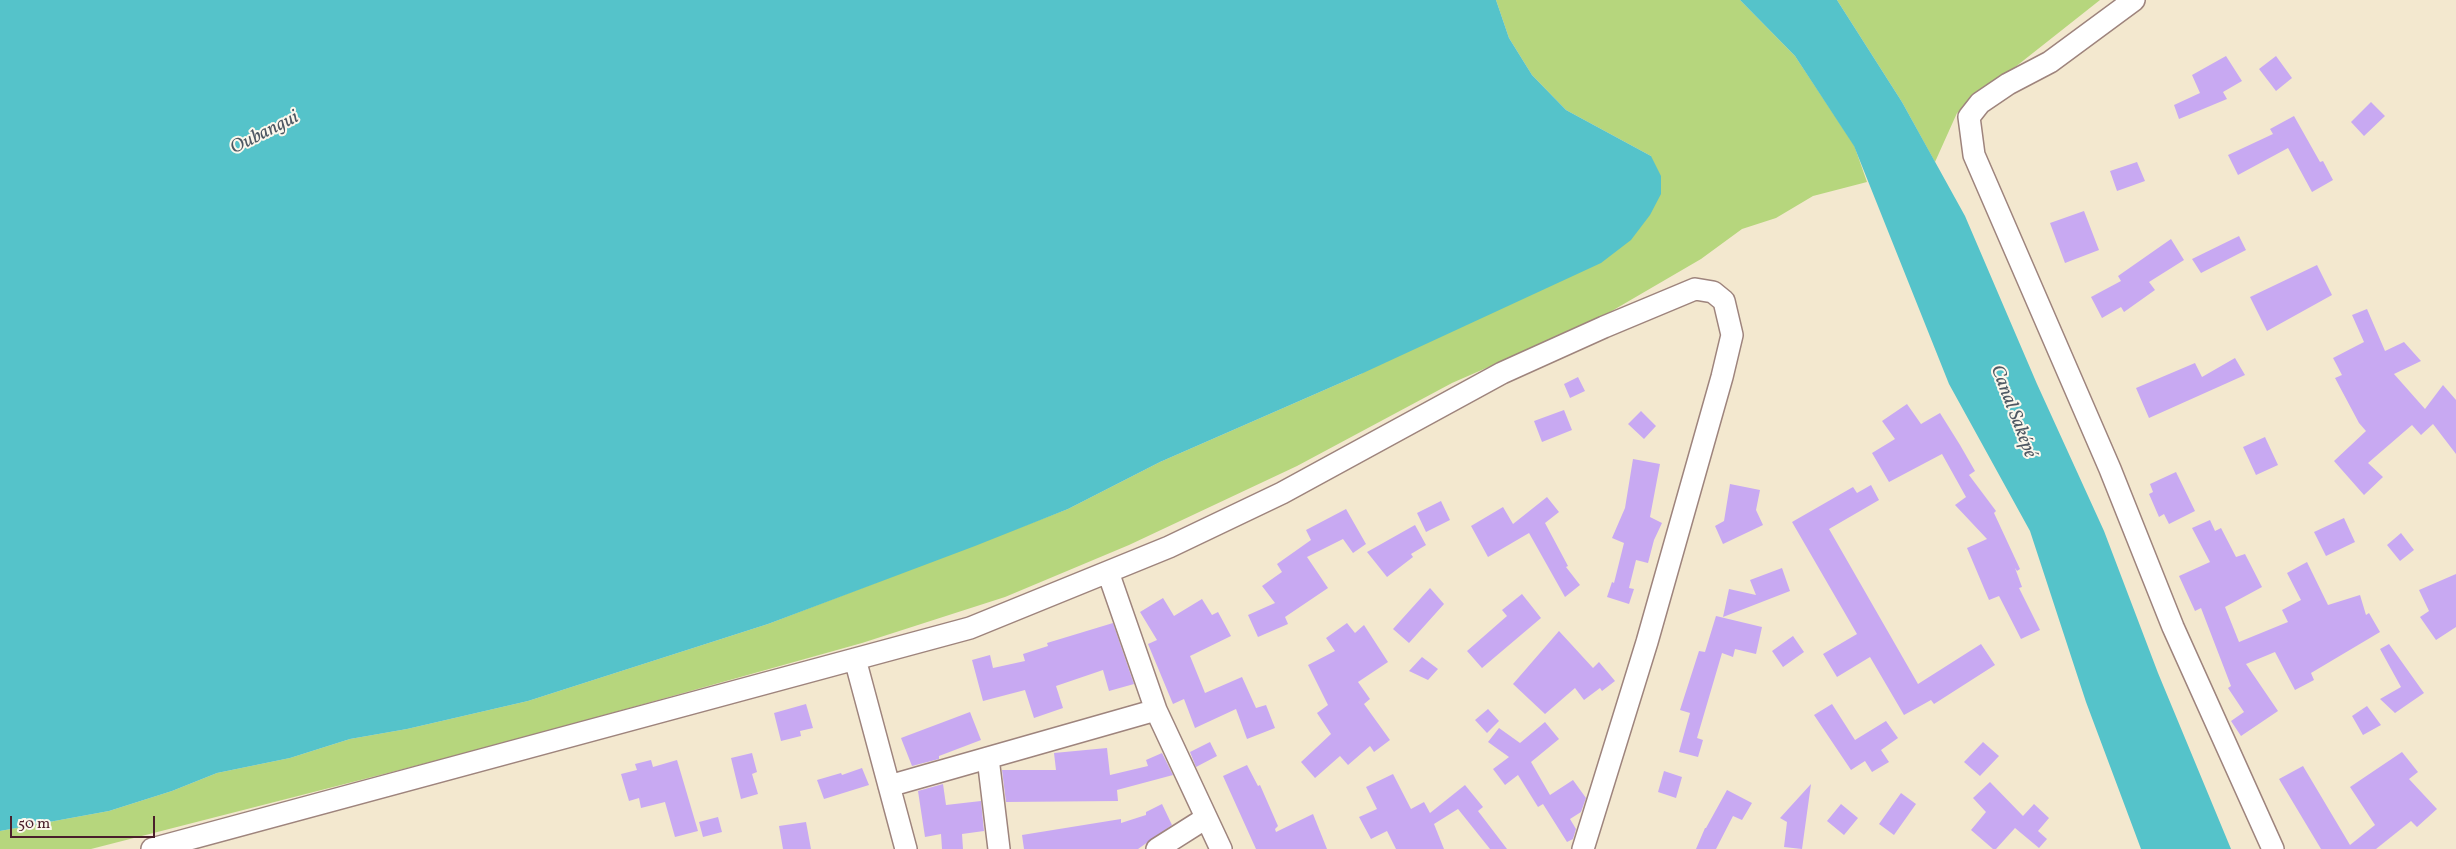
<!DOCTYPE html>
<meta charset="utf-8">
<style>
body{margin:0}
#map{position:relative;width:2456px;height:849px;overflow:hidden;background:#f3e8cf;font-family:Vollkorn,serif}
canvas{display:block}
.scale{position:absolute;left:10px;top:816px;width:145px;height:22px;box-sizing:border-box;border:2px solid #4a1f2b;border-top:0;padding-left:6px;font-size:15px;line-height:18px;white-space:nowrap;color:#4a1f2b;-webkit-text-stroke:4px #fbf7ec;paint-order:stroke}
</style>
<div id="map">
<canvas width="2456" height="849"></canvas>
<div class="scale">50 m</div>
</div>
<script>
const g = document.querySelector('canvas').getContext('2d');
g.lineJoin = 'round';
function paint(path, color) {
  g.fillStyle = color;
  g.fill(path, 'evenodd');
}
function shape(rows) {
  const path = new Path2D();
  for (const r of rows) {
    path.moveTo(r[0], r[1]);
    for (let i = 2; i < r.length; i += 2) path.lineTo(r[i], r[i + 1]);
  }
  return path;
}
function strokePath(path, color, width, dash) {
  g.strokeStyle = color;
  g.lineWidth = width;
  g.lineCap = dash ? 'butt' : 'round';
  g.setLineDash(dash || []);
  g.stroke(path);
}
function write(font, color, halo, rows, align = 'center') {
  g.font = font + ' Vollkorn,serif';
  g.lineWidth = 4;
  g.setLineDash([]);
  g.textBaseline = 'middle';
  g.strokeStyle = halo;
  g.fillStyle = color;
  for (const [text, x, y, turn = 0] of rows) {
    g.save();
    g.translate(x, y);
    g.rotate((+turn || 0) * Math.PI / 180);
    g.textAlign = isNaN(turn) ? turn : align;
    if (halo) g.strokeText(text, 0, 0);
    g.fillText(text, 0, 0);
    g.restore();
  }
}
paint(shape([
 [1496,0,1740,0,1795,56,1854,145,1867,182,1813,196,1776,218,1742,229,1701,259,1598,319,1452,383,1297,466,1129,545,1005,597,862,643,501,744,91,849,0,849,0,831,109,811,172,791,217,773,290,758,350,739,407,729,528,701,768,624,1068,509,1160,462,1361,374,1651,156,1566,110,1532,75,1509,38],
 [1837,0,2100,0,1957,113,1935,162,1902,102]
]), '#b6d67d');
paint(shape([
 [0,0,1496,0,1509,38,1532,75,1566,110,1651,156,1661,176,1661,194,1650,215,1631,240,1601,263,1361,374,1160,462,1068,509,975,546,768,624,528,701,407,729,350,739,290,758,217,773,172,791,109,811,0,831],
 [1740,0,1837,0,1902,102,1965,216,2037,384,2104,531,2158,673,2231,849,2141,849,2086,702,2030,531,1949,384,1854,146,1795,56]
]), '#55c3ca');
paint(shape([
 [2226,56,2242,81,2223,92,2227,99,2179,119,2174,105,2200,93,2192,75],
 [2276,56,2292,78,2276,91,2259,69],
 [2371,102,2385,116,2364,136,2351,122],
 [2294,116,2320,162,2323,161,2333,180,2312,192,2288,148,2238,175,2228,155,2273,134,2270,129],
 [2137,162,2145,181,2117,191,2110,171],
 [2084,211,2099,250,2065,263,2050,223],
 [2239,236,2246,250,2201,273,2192,259],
 [2171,239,2184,260,2149,282,2155,290,2124,312,2121,307,2102,318,2091,297,2121,281,2118,276],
 [2317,265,2332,295,2267,331,2250,297],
 [2367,309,2385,351,2404,342,2421,361,2394,374,2425,409,2443,385,2456,400,2456,454,2433,424,2421,435,2412,425,2368,463,2383,477,2364,495,2334,461,2366,431,2359,423,2335,378,2342,375,2333,358,2364,342,2352,315],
 [2235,358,2245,375,2149,418,2136,388,2195,363,2202,377],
 [1578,377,1585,391,1570,398,1564,384],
 [1907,404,1921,424,1940,413,1960,445,1975,471,1969,475,1996,511,1994,513,2020,569,2017,571,2015,568,2022,587,2019,588,2040,630,2021,639,1999,596,1989,600,1967,548,1987,539,1955,505,1966,497,1942,454,1889,482,1872,453,1895,439,1882,421],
 [1564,410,1572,430,1542,442,1534,421],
 [1641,411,1656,426,1644,439,1628,424],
 [2265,437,2278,465,2256,475,2243,447],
 [1633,459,1660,464,1650,517,1662,523,1654,540,1648,563,1636,560,1629,588,1634,589,1629,604,1607,597,1612,582,1614,583,1624,543,1612,538,1625,508],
 [2176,472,2195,511,2169,524,2164,514,2159,517,2149,494,2153,492,2150,484],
 [1730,484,1760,490,1756,510,1763,525,1723,544,1715,526,1724,521],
 [1871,485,1879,500,1829,529,1918,684,1981,644,1995,665,1934,704,1931,700,1904,715,1870,657,1837,677,1823,654,1857,634,1792,522,1853,487,1857,493],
 [1547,497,1559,512,1545,523,1568,566,1566,567,1580,585,1565,597,1529,533,1488,557,1471,526,1503,507,1513,524],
 [1441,501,1450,520,1426,532,1417,513],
 [1346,509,1366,544,1353,553,1343,539,1307,557,1328,588,1285,617,1288,624,1258,637,1248,615,1275,603,1262,586,1282,572,1277,564,1311,540,1306,530],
 [2344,518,2355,542,2326,556,2314,532],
 [2210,520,2215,531,2221,528,2236,557,2245,554,2262,587,2225,607,2239,642,2288,622,2282,610,2301,600,2287,573,2307,562,2328,605,2360,595,2366,615,2369,613,2380,632,2311,673,2314,680,2295,690,2275,652,2246,664,2278,711,2241,736,2231,721,2244,712,2228,688,2231,686,2201,608,2195,611,2179,576,2210,562,2192,528],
 [1415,525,1426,545,1411,554,1413,557,1387,577,1367,552],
 [2401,533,2414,550,2400,561,2387,545],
 [1782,568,1790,591,1723,617,1729,589,1756,595,1750,580],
 [2456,574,2456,627,2436,640,2420,617,2429,611,2419,590],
 [1430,588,1444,604,1409,643,1393,629],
 [1522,594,1541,618,1482,668,1467,651,1507,616,1502,610],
 [1163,598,1174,616,1202,599,1212,615,1218,612,1231,636,1190,656,1205,693,1242,677,1256,708,1266,705,1275,728,1247,739,1236,709,1195,728,1184,699,1173,704,1148,644,1157,640,1140,612],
 [1716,616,1762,627,1756,654,1735,649,1733,657,1722,653,1697,738,1703,740,1698,757,1679,752,1690,713,1680,710,1699,651,1705,652],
 [1113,623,1134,684,1109,691,1103,670,1056,686,1063,708,1034,718,1025,690,983,701,972,660,990,655,993,668,1025,661,1023,654,1048,646,1047,643],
 [1347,623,1355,633,1364,625,1388,662,1358,682,1370,699,1364,704,1390,740,1374,752,1370,746,1348,765,1340,756,1315,778,1301,762,1331,734,1317,713,1328,705,1308,665,1335,651,1326,638],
 [1559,631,1593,668,1599,662,1615,681,1602,691,1600,688,1584,700,1575,688,1545,714,1513,684],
 [1793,636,1804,652,1783,667,1772,651],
 [2389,644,2424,693,2395,713,2380,699,2401,687,2380,649],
 [1422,657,1438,669,1428,680,1409,671],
 [806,704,813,728,800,731,801,736,781,741,774,713],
 [1832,704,1855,740,1886,721,1898,738,1881,750,1889,762,1872,772,1865,761,1851,770,1814,715],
 [2367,706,2381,725,2363,735,2352,716],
 [1488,709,1499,721,1487,733,1475,720],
 [970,712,981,740,939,756,939,759,912,766,901,738],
 [1545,722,1559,739,1531,762,1550,795,1573,780,1586,798,1581,812,1570,819,1576,829,1573,839,1567,842,1543,804,1538,807,1518,775,1505,785,1493,769,1509,757,1488,742,1499,728,1520,743],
 [1210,742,1217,756,1196,767,1190,752],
 [1983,742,1999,756,1980,776,1964,762],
 [1107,748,1110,775,1148,766,1146,760,1162,753,1173,775,1117,790,1118,801,1006,802,1002,770,1056,770,1054,753],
 [2402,752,2418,772,2409,779,2437,809,2417,827,2411,821,2376,849,2321,849,2279,779,2303,766,2350,845,2375,825,2350,787],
 [752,753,757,772,752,774,758,794,741,799,731,758],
 [651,760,653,767,677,760,698,831,675,837,665,802,641,808,639,798,629,801,621,774,637,770,635,764],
 [1247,765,1258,786,1260,785,1278,826,1275,829,1276,832,1313,814,1327,849,1256,849,1223,776],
 [862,768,869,785,824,799,817,780,841,773,842,775],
 [1664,771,1682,777,1676,798,1658,792],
 [1393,774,1411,809,1424,802,1430,813,1465,785,1483,807,1478,811,1507,849,1490,849,1458,809,1434,824,1444,849,1396,849,1387,831,1371,839,1359,817,1377,809,1366,787],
 [1990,782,2023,816,2034,804,2049,818,2038,831,2047,839,2039,848,2015,828,1996,849,1993,849,1971,830,1986,812,1973,798],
 [943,784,946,805,981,801,984,831,962,834,963,849,942,849,941,834,925,837,918,791],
 [1811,784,1802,849,1784,847,1787,822,1780,818],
 [1727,790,1752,803,1742,820,1733,816,1716,849,1696,849,1705,828,1706,828],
 [1901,793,1916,804,1894,835,1879,824],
 [1162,804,1172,825,1138,849,1024,849,1022,835,1121,819,1121,823,1146,815,1146,812],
 [1841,804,1858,818,1844,835,1827,821],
 [718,817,722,832,703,837,699,822],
 [806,822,811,849,783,849,779,826]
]), '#c8a9f2');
const minor = shape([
 [2134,0,2050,62,2008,84,1980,103,1969,117,1974,155,2110,469,2173,627,2273,849],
 [1108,572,1156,710,1221,849],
 [855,659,906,849],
 [988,758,999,849],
 [889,786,1156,710],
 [152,849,970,628,1169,547,1282,493,1502,373,1604,327,1695,289,1713,292,1724,301,1732,335,1722,377,1647,642,1583,849],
 [1157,849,1206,818]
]);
strokePath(minor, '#9e847d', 24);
strokePath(minor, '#fff', 21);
write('italic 19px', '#4e5863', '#fbf7ec', [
 ["Oubangui",265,134,-27],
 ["Canal Saképé",2012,412,69]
]);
</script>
